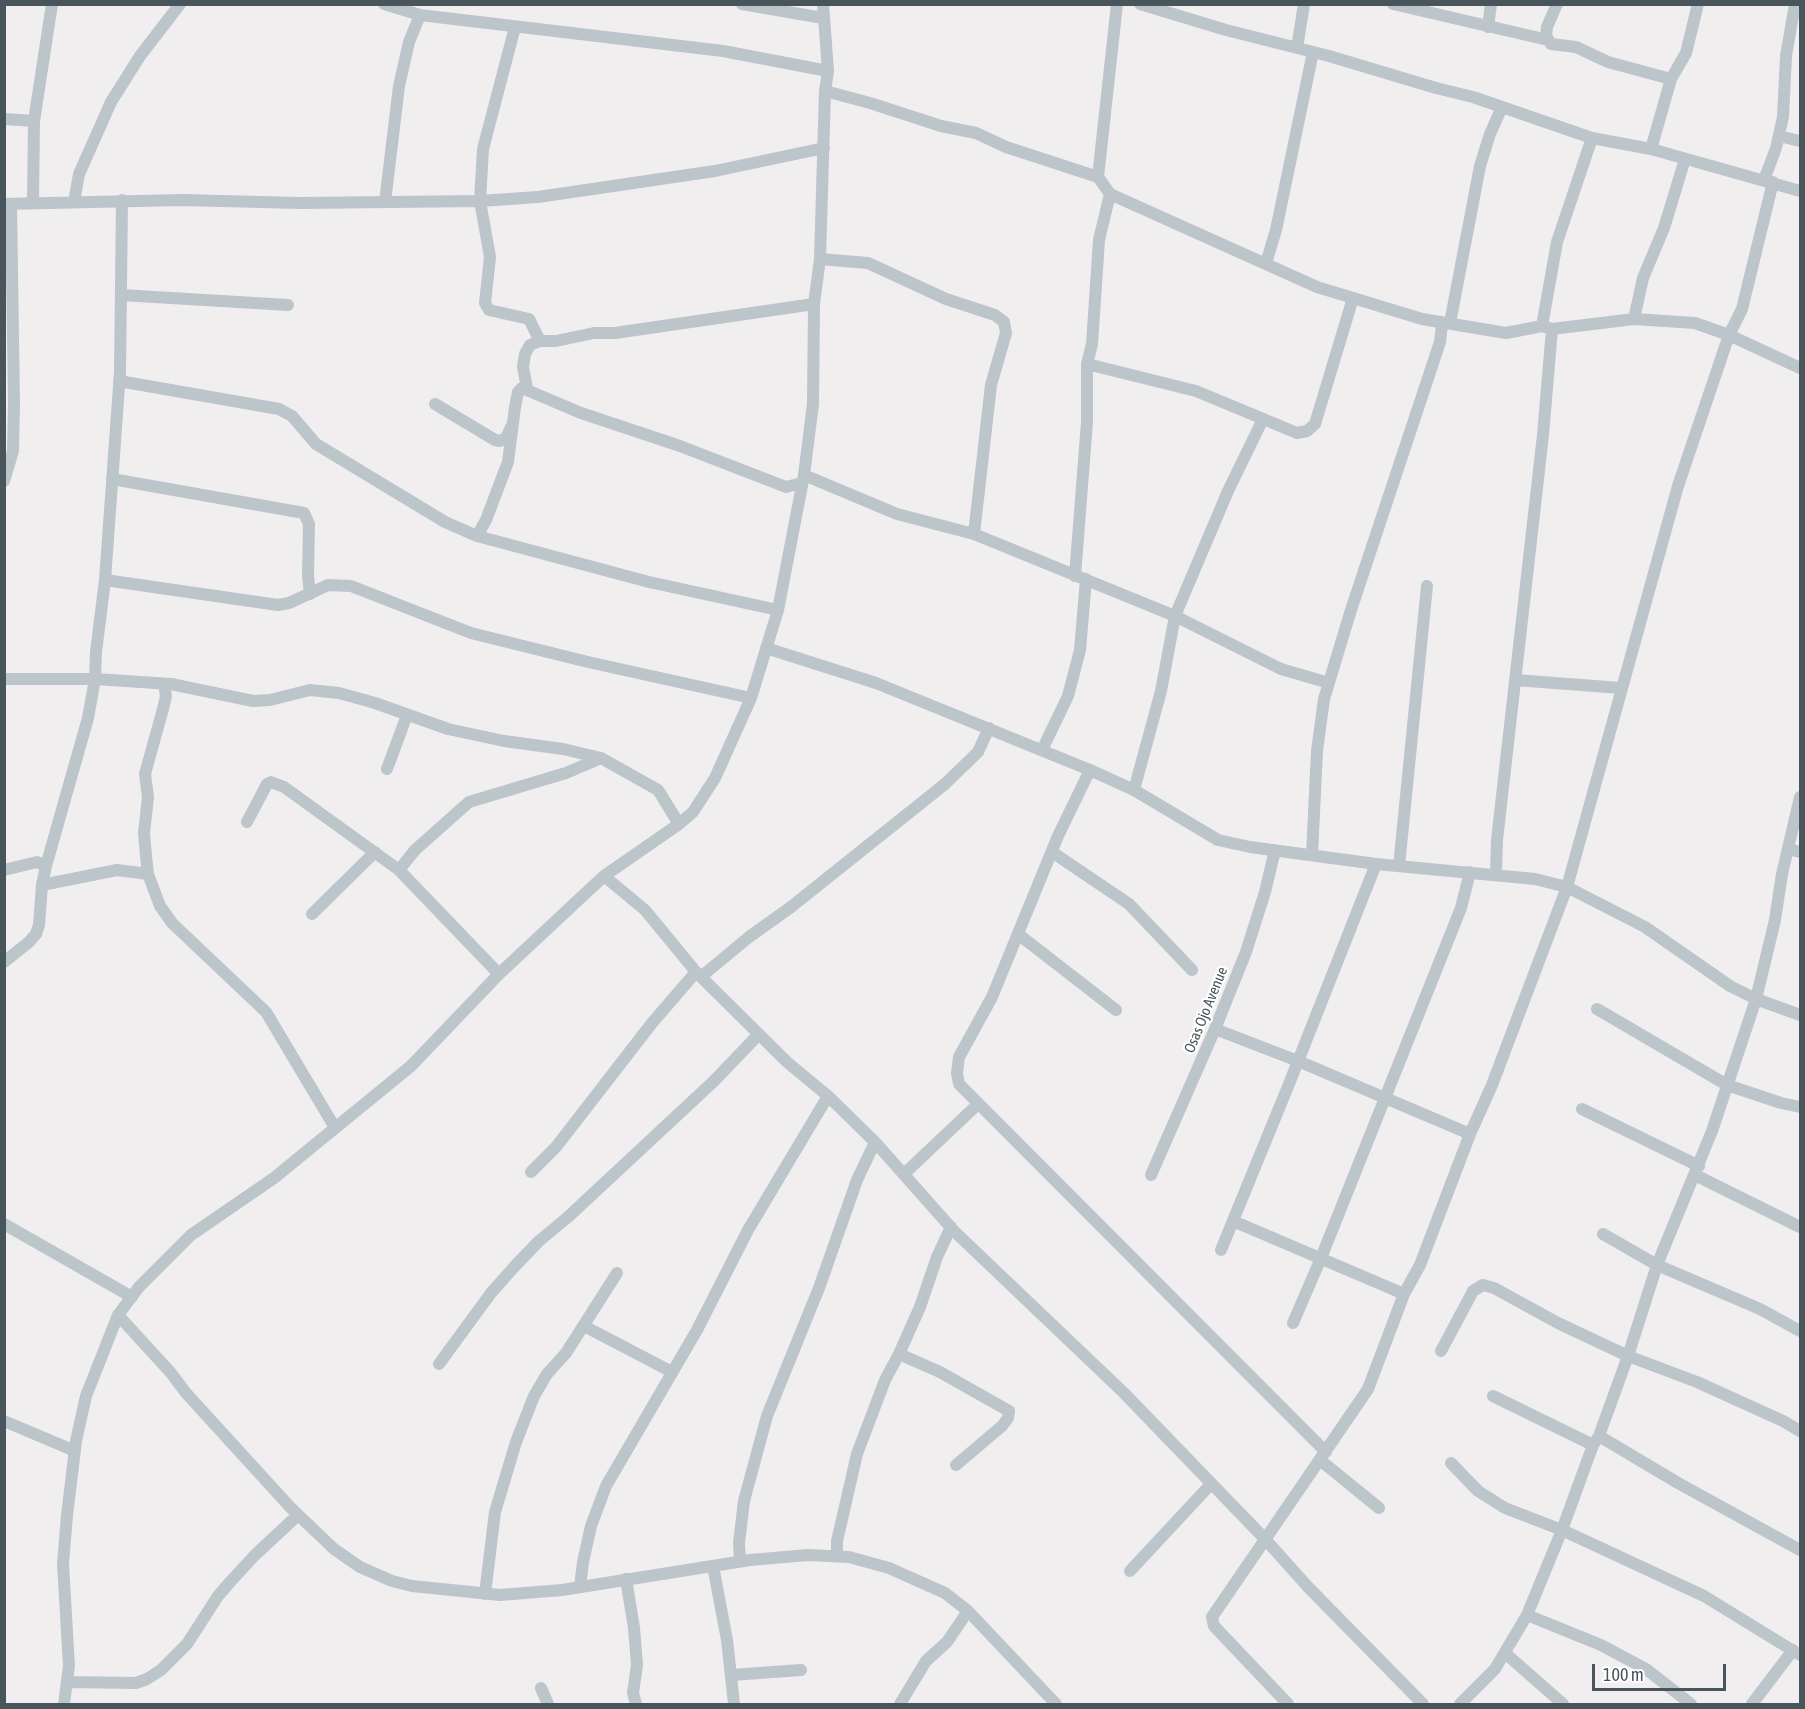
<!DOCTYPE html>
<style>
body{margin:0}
#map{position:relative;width:1805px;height:1709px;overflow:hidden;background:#f1eeef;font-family:"Asap Condensed",sans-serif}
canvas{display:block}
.frame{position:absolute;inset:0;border:6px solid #48555a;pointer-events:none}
.scale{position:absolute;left:1592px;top:1664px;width:134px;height:27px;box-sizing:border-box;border:3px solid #48555a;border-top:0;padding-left:8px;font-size:18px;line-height:21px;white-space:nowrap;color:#48555a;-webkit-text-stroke:4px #fff;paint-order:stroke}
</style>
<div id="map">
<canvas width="1805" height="1709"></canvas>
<div class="frame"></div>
<div class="scale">100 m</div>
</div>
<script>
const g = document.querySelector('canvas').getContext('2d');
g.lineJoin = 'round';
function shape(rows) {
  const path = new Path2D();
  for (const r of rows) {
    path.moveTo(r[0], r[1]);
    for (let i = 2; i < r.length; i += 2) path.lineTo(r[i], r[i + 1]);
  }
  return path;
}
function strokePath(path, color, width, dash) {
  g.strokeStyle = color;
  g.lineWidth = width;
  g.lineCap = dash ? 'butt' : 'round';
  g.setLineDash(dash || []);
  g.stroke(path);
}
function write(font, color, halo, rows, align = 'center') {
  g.font = font + ' "Asap Condensed",sans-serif';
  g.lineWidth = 4.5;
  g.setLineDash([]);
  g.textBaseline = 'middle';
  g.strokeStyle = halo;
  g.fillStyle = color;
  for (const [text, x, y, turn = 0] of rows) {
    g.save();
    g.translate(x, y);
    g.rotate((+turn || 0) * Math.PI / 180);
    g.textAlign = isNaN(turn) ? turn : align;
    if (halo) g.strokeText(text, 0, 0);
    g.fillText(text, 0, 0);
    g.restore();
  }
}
strokePath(shape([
 [384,4,420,15,723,51,828,71],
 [742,4,823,18],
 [1140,4,1226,30,1329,56,1436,88,1473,97,1592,138,1651,149,1800,191],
 [1393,4,1548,40],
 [1557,4,1547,27,1546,36,1551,44,1576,47,1608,62,1671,79],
 [515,27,483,149,480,201,490,257,485,303,489,310,529,319,540,341],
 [1488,27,1491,4],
 [1297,48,1304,4],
 [825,91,870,103,941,126,976,133,1006,147,1098,177,1110,194,1317,287,1422,319,1506,333,1542,326,1552,329,1634,319,1695,323,1729,335,1800,368],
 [4,119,34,121],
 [1779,136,1800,141],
 [1651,149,1671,79,1686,53,1698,4],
 [1098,177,1117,4],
 [1764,180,1776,148,1783,117,1786,56,1795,4],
 [122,200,120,372,105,580,96,652,95,679,171,684,253,701,270,700,310,690,339,693,375,703,448,729,504,741,563,749,601,758,658,790,679,824],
 [33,202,34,121,52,4],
 [74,202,79,174,111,102,140,56,180,4],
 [385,202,399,86,409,42,420,15],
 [4,204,182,200,301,203,480,201,538,197,715,171,824,148],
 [820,259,868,263,946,299,995,315,1004,322,1006,333,991,385,974,534],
 [1266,263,1276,230,1313,52],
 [121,295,288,305],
 [1634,319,1643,278,1664,228,1685,159],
 [1450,323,1480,166,1490,134,1502,107],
 [1542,326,1557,242,1592,138],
 [1087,364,1196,391,1297,433,1307,431,1315,424,1353,298],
 [119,381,279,409,292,416,316,444,445,522,477,536,649,582,778,610],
 [527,388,523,367,525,354,530,345,540,341,556,341,594,333,615,333,814,304],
 [435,404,495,440,500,441,506,438,511,427],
 [804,475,897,514,974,534,1175,616,1281,669,1329,683],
 [112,479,304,513,309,524,308,576,310,594],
 [4,481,13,451,14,403,11,204],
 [477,536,486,520,508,462,515,407,518,392,522,388,581,413,680,446,786,487,802,483],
 [1075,576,1087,422,1087,364,1092,344,1099,240,1110,194],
 [105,580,278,605,289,603,328,585,351,586,471,633,588,662,751,698],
 [766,648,876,683,1090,770,1134,790,1218,840,1250,847,1376,864,1535,879,1567,887,1645,927,1730,986,1756,999,1800,1015],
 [4,679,95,679,88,718,46,866,42,885,39,925,36,934,29,942,4,962],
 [1515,680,1621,688],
 [164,684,166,696,163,709,145,774,148,797,144,833,146,856,148,874,160,906,172,923,266,1012,334,1126],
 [1042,750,1068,696,1080,650,1086,579],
 [387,769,407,715],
 [1090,770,1058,836,992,997,959,1057,957,1073,959,1084,1326,1452],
 [1134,790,1161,691,1175,616,1228,491,1263,419],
 [247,822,267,784,271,782,284,787,399,870,499,974],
 [1788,849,1800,852],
 [1052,852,1129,904,1192,970],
 [1312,855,1317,751,1324,699,1351,610,1440,342,1442,324],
 [1399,866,1427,586],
 [4,870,37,862,46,866],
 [399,870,415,850,469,802,566,773,601,758],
 [1496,874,1497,840,1543,435,1552,329],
 [604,876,645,910,696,972,787,1062,828,1096,875,1142,954,1231,1124,1393,1265,1539,1308,1587,1423,1704],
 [42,885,117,870,148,874],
 [312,914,375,852],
 [1018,934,1116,1010],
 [702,976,749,937,791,907,945,784,978,752,989,728],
 [1597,1009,1727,1085,1781,1103,1800,1107],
 [1215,1029,1298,1061,1470,1134],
 [1582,1109,1699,1166],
 [531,1172,556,1147,652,1023,696,972],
 [904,1174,978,1104],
 [1151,1175,1215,1029,1246,952,1265,892,1275,850],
 [1695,1175,1800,1227],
 [1233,1221,1404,1294],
 [4,1224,132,1297],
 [1603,1234,1657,1265,1760,1309,1800,1331],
 [1221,1250,1289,1084,1376,864],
 [118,1315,171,1373,186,1393,290,1507,334,1549,360,1567,392,1581,412,1586,500,1595,562,1590,750,1560,808,1555,849,1557,889,1568,945,1593,968,1611,1056,1704],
 [1293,1323,1321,1258,1461,908,1470,872],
 [584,1326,672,1372],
 [1441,1351,1473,1291,1483,1285,1494,1288,1558,1323,1628,1356,1697,1382,1783,1421,1800,1431],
 [899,1354,940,1372,1009,1411,1008,1418,1002,1426,956,1465],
 [439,1364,491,1293,515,1266,539,1241,568,1217,714,1081,759,1034],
 [1493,1396,1593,1445],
 [4,1421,75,1451],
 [1599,1436,1678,1483,1800,1550],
 [1320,1460,1379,1508],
 [1451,1463,1478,1491,1505,1508,1562,1530,1704,1596,1800,1655],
 [837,1556,837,1541,857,1454,885,1380,899,1354,920,1307,937,1257,951,1227],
 [740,1561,739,1543,744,1501,767,1416,819,1288,857,1180,875,1142],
 [713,1566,727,1640,734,1704],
 [1130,1571,1211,1484],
 [626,1579,634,1628,637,1665,633,1693,636,1704],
 [580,1586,583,1562,591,1526,606,1486,697,1330,748,1230,828,1096],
 [485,1594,495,1512,516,1442,534,1396,547,1374,566,1353,617,1273],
 [1527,1615,1601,1645,1646,1669,1691,1704],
 [1505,1653,1563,1704],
 [732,1675,801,1670],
 [67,1682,136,1683,147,1679,161,1670,187,1644,218,1596,231,1581,255,1555,298,1515],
 [541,1688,548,1704],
 [64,1704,69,1666,63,1564,67,1515,76,1441,86,1396,118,1315,139,1287,191,1235,274,1178,411,1066,499,974,604,876,679,824,693,812,715,778,751,698,778,610,804,475,813,404,814,304,820,259,825,91,828,71,823,4],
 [900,1704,926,1661,947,1642,968,1611],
 [1288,1704,1214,1626,1212,1617,1368,1389,1404,1294,1420,1265,1470,1134,1492,1085,1567,887,1678,486,1729,335,1742,309,1773,182],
 [1460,1704,1495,1669,1527,1615,1562,1530,1593,1445,1599,1436,1628,1356,1657,1265,1712,1131,1756,999,1775,920,1782,874,1800,797],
 [1752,1704,1793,1650]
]), '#bbc5ca', 12);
write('15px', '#48555a', '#fff', [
 ["Osas Ojo Avenue",1206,1010,-68]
]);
</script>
